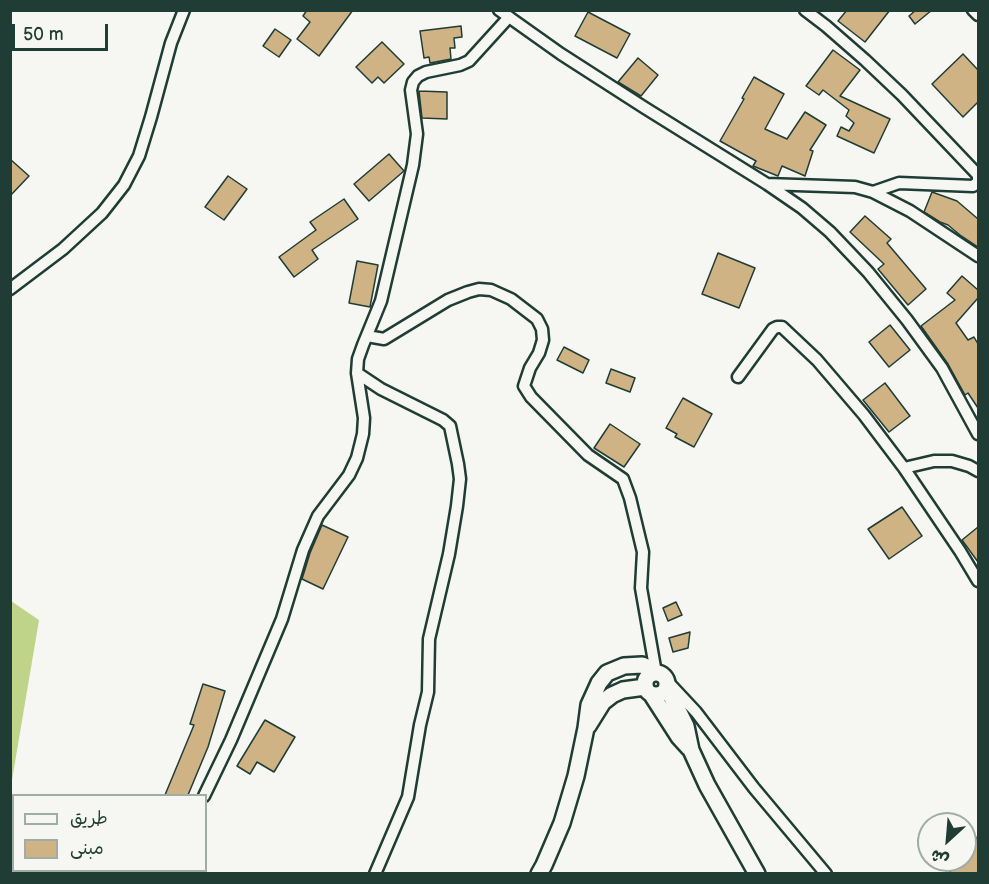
<!DOCTYPE html>
<meta charset="utf-8">
<style>
body{margin:0}
#map{position:relative;width:989px;height:884px;overflow:hidden;background:#f6f6f2;font-family:"Balsamiq Sans","Playpen Sans Arabic",sans-serif}
canvas{display:block}
.frame{position:absolute;inset:0;border:12px solid #1f3d34;pointer-events:none}
.legend{position:absolute;left:12px;top:794px;width:195px;height:78px;box-sizing:border-box;background:#f6f6f2;border:2px solid #a0aca6;margin:0;padding:8px 10px;list-style:none;font-size:18px;color:#1f3d34}
.legend li{display:flex;align-items:center;gap:12px;height:30px}
.legend b{width:30px;border:2px solid #a0aca6}
.north{position:absolute;left:917px;top:812px;width:60px;height:60px;box-sizing:border-box;background:#f6f6f2;border:2px solid #a0aca6;border-radius:50%;rotate:206deg;font-size:16px;font-weight:700;line-height:24px;text-align:center;color:#1f3d34}
.north::after{content:'';display:block;margin:auto;width:21px;height:27px;background:#1f3d34;clip-path:polygon(50% 0,100% 100%,50% 72%,0 100%)}
.scale{position:absolute;left:12px;top:24px;width:96px;height:27px;box-sizing:border-box;border:3px solid #1f3d34;border-top:0;padding-left:8px;font-size:18px;line-height:21px;white-space:nowrap;color:#1f3d34;-webkit-text-stroke:4px #f6f6f2;paint-order:stroke}
</style>
<div id="map">
<canvas width="989" height="884"></canvas>
<div class="frame"></div>
<ul class="legend">
<li><b style="height:8px;background:#f6f6f2"></b>طريق</li>
<li><b style="height:16px;background:#cfb384"></b>مبنى</li>
</ul>
<div class="north">ش</div>
<div class="scale">50 m</div>
</div>
<script>
const g = document.querySelector('canvas').getContext('2d');
g.lineJoin = 'round';
function paint(path, color) {
  g.fillStyle = color;
  g.fill(path, 'evenodd');
}
function shape(rows) {
  const path = new Path2D();
  for (const r of rows) {
    if (r.length === 3) {
      path.moveTo(r[0] + r[2], r[1]);
      path.arc(r[0], r[1], r[2], 0, 2 * Math.PI);
      continue;
    }
    path.moveTo(r[0], r[1]);
    for (let i = 2; i < r.length; i += 2) path.lineTo(r[i], r[i + 1]);
  }
  return path;
}
function strokePath(path, color, width, dash) {
  g.strokeStyle = color;
  g.lineWidth = width;
  g.lineCap = dash ? 'butt' : 'round';
  g.setLineDash(dash || []);
  g.stroke(path);
}
paint(shape([
 [11,601,39,620,11,786]
]), '#c0d489');
const building = shape([
 [307,10,353,10,319,56,297,39,310,22,303,16,307,10],
 [847,10,890,10,865,42,838,21,847,10],
 [916,10,932,10,915,24,909,16,916,10],
 [588,12,630,34,617,58,575,36,588,12],
 [461,26,462,37,454,38,455,48,450,48,451,59,430,63,429,57,424,58,420,31,461,26],
 [275,29,291,40,279,57,263,46,275,29],
 [382,42,404,64,384,83,378,77,372,83,356,67,382,42],
 [833,50,860,70,840,96,890,119,874,153,837,136,841,127,849,131,854,123,846,116,849,110,823,90,819,95,806,86,833,50],
 [963,54,978,70,978,102,963,117,932,84,963,54],
 [638,58,658,75,641,96,618,82,638,58],
 [754,77,784,94,765,129,787,139,805,112,826,125,810,150,813,151,805,176,782,166,778,176,753,166,756,161,720,141,744,99,742,98,754,77],
 [419,91,447,92,447,119,422,118,419,91],
 [389,154,404,171,369,201,354,184,389,154],
 [10,159,29,176,10,196,10,159],
 [228,176,247,189,224,220,205,207,228,176],
 [932,192,957,201,978,219,978,247,960,235,948,225,940,222,924,212,932,192],
 [344,199,358,219,312,250,318,259,294,277,279,257,316,230,310,222,344,199],
 [865,216,891,239,887,243,926,289,908,305,878,269,884,264,850,232,865,216],
 [718,253,755,268,739,308,702,294,718,253],
 [357,261,378,265,370,307,349,303,357,261],
 [962,276,978,290,978,298,956,323,968,340,974,337,978,344,978,408,968,393,965,395,948,364,921,326,955,300,947,293,962,276],
 [890,325,910,350,889,367,869,342,890,325],
 [564,347,589,360,583,373,557,360,564,347],
 [611,369,635,378,630,392,606,383,611,369],
 [885,383,910,416,889,432,863,400,885,383],
 [683,398,712,414,694,447,675,437,677,434,666,428,683,398],
 [610,424,640,444,624,467,594,448,610,424],
 [902,507,922,536,889,559,868,529,902,507],
 [322,525,348,537,323,589,302,579,310,553,322,525],
 [978,527,978,562,962,540,978,527],
 [676,602,682,615,668,621,663,608,676,602],
 [690,632,688,648,673,652,669,638,690,632],
 [203,684,225,691,208,747,188,795,165,795,194,725,190,724,203,684],
 [265,720,295,737,274,772,257,762,250,774,237,766,265,720],
 [976,837,978,842,978,873,951,873,944,860,965,860,965,842,976,837]
]);
paint(building, '#cfb384');
strokePath(building, '#1f3d34', 1.5);
const street = shape([
 [499,10,561,54,645,108,767,184,802,208,830,232,868,272,907,320,942,368,978,434],
 [805,10,826,26,865,60,902,95,978,175,978,182,973,186,899,183,873,192],
 [973,10,978,15],
 [767,184,855,187,873,192,910,211,978,256],
 [10,289,63,249,102,213,124,185,139,156,151,117,171,43,184,10],
 [367,336,384,339,448,300,468,292,479,289,491,290,511,299,537,319,542,329,543,340,539,353,530,368,524,386,531,397,588,455,623,479,630,498,643,552,641,588,656,673],
 [357,373,381,389,443,420,450,426,458,464,460,479,457,506,449,554,429,639,428,692,420,725,408,797,375,874],
 [738,377,773,329,777,327,782,327,817,360,864,415,904,468,960,551,978,581],
 [904,468,934,461,952,461,969,466,978,471],
 [668,682,696,712,754,788,826,874],
 [204,796,231,740,282,619,303,550,318,516,349,475,357,458,363,434,364,418,357,373,358,359,363,345,381,301,413,165,417,134,411,90,413,82,418,76,426,72,460,65,469,61,509,17]
]);
const secondary = shape([
 [656,684,11],
 [667,688,686,726,691,750,707,785,757,874],
 [652,695,679,737,689,748],
 [588,726,603,702,612,695,623,690,645,687],
 [539,874,544,865,562,823,576,776,586,728,589,705,599,683,607,673,624,666,642,665,649,668,653,673]
]);
strokePath(street, '#1f3d34', 15);
strokePath(secondary, '#1f3d34', 20);
strokePath(street, '#f6f6f2', 10);
strokePath(secondary, '#f6f6f2', 15);
</script>
